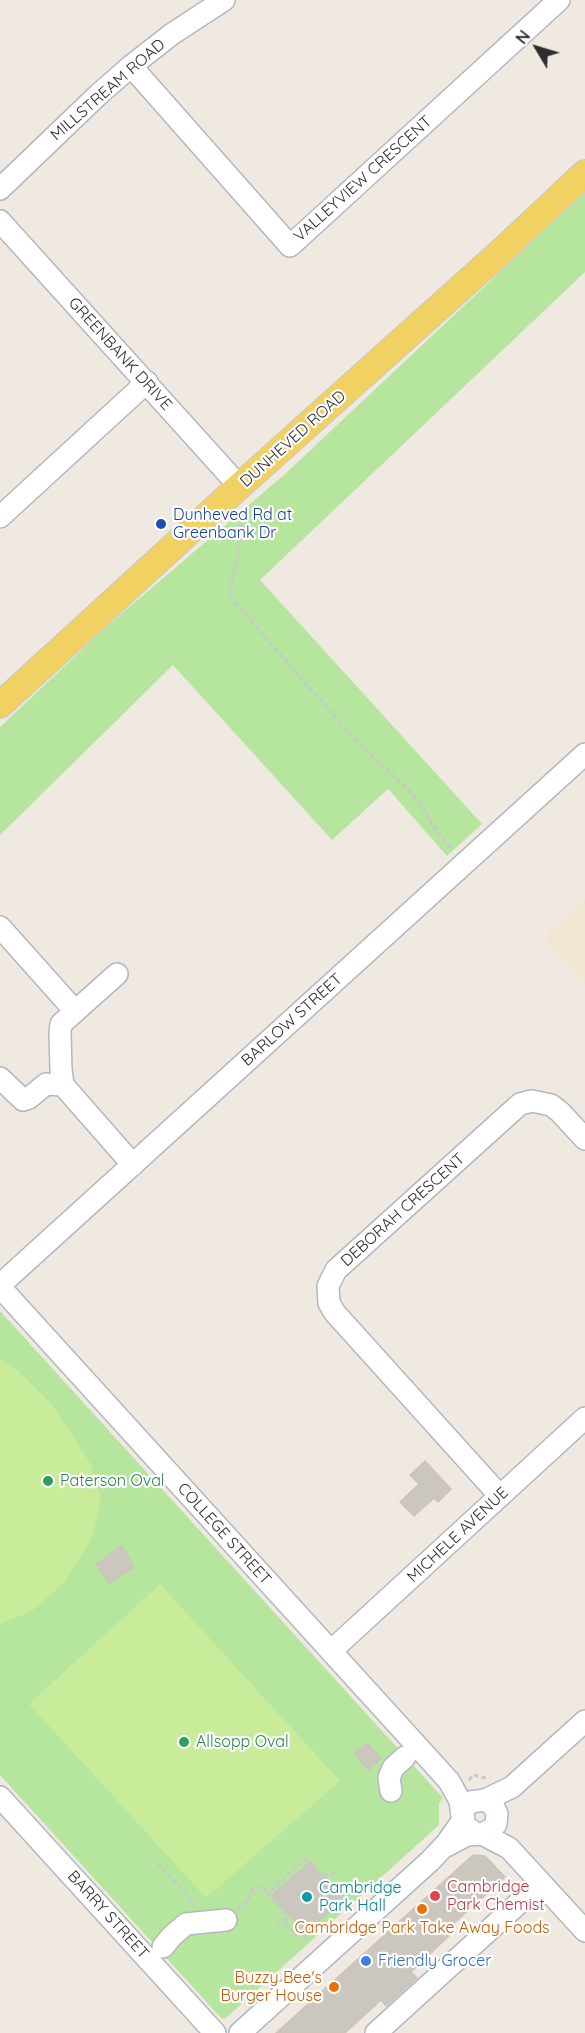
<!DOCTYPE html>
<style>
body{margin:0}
#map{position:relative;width:585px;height:2033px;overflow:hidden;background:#efe9e1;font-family:Quicksand,sans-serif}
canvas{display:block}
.north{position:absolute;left:507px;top:18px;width:60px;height:60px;-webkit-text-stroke:4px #fff;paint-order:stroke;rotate:308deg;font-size:16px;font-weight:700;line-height:24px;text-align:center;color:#2e2e2e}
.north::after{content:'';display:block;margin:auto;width:21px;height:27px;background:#2e2e2e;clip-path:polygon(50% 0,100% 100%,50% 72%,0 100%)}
</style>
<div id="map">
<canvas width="585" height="2033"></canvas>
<div class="north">N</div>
</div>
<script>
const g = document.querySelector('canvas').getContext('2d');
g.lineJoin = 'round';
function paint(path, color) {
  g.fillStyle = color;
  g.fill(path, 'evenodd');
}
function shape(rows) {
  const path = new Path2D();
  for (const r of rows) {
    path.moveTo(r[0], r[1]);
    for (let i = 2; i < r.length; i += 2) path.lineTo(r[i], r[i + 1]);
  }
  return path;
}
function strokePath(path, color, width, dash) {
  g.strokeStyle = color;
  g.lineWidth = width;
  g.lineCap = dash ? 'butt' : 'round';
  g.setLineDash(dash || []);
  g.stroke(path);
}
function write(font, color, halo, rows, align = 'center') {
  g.font = font + ' Quicksand,sans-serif';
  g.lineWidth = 4.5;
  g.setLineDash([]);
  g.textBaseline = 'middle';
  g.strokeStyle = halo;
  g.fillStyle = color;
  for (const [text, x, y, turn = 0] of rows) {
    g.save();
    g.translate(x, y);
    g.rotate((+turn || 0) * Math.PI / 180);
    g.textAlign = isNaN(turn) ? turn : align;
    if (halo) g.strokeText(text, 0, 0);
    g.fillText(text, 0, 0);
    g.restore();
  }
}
paint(shape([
 [585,899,585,983,544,937]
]), '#f0e6d1');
paint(shape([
 [585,192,585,272,260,580,482,824,447,856,388,789,332,840,173,665,0,835,0,727,106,627,284,475],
 [0,1311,443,1798,439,1803,439,1825,226,2018,222,2019,0,1775]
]), '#b6e59e');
paint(shape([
 [0,1359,18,1371,53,1406,90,1463,101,1499,91,1540,64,1583,32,1611,0,1624],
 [160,1584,340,1781,206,1898,29,1704]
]), '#c9ec9a');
const building = shape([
 [425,1461,451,1489,438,1502,434,1498,414,1516,400,1502,419,1484,410,1475,425,1461],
 [122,1546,134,1567,109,1583,96,1564,122,1546],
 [367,1743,381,1758,369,1770,354,1754,367,1743],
 [473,1855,485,1856,505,1877,450,1927,454,1931,411,1972,417,1978,386,2006,381,2000,345,2033,276,2033,473,1855],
 [310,1862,342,1900,305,1933,272,1895,310,1862]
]);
paint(building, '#cbc7bf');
strokePath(building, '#cbc5ba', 1.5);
const minor = shape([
 [131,66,290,246,559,0],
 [0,189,98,95,131,66,172,34,224,0],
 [0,221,240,487],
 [0,517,147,382],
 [0,927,75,1011],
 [117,974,61,1024,60,1033,61,1069,63,1085,133,1165],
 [0,1078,23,1100,29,1098,46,1084,63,1085],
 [0,1285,585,754],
 [0,1287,449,1781,460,1801,462,1816],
 [500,1496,335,1313,329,1303,328,1286,336,1270,520,1104,532,1101,551,1105,560,1112,585,1139],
 [331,1651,585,1418],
 [391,1791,389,1778,393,1768,405,1757],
 [0,1797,215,2033],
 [485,1800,512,1787,585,1721],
 [482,1834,509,1848,585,1931],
 [446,1846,467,1835,482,1834,492,1829,496,1824,497,1814,493,1805,485,1800,470,1802,463,1810,464,1825,476,1834],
 [163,1947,172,1936,186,1924,226,1920],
 [240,2033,430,1861,446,1844,463,1820],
 [376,2033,541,1883]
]);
const major = shape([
 [0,705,223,501,504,249,585,173]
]);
strokePath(minor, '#b4b7c1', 24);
strokePath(major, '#c9c9c9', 28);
strokePath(shape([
 [237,517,243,528,230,590,232,599,358,743,407,788,421,805,437,832,453,850],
 [469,1780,473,1775,486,1778],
 [158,1864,196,1905],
 [324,1875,330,1876,336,1872],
 [268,1893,287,1916,285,1921,286,1923,296,1935,305,1937,320,1926],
 [238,1909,248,1901,252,1890,261,1887,269,1892,307,1858,347,1902,334,1914],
 [277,1924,285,1921]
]), '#c9c9c9', 3, [4.5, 3]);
strokePath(minor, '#fff', 21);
strokePath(major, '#f2d163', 26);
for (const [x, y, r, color] of [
 [161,524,6,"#1a4fb4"],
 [48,1481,6,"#2e9e5b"],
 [184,1742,6,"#2e9e5b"],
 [435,1896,6,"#e0444e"],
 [307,1897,6,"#0f9aa8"],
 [422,1909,6,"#e8710a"],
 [366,1961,6,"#3f7fe0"],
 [334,1987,6,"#e8710a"]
]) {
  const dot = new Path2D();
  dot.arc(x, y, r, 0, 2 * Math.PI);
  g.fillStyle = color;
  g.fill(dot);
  strokePath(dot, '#fff', 2);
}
write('16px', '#2e2e2e', '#fff', [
 ["MILLSTREAM ROAD",108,90,-41],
 ["VALLEYVIEW CRESCENT",363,179,-42],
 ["GREENBANK DRIVE",120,354,48],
 ["DUNHEVED ROAD",293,439,-42],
 ["BARLOW STREET",292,1020,-42],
 ["DEBORAH CRESCENT",403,1210,-42],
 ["COLLEGE STREET",224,1534,48],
 ["MICHELE AVENUE",458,1535,-43],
 ["BARRY STREET",108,1915,48]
]);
write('16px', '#164399', '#fff', [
 ["Dunheved Rd at",173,515],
 ["Greenbank Dr",173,533]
], 'left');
write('16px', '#27864d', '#fff', [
 ["Paterson Oval",60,1481],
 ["Allsopp Oval",196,1742]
], 'left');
write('16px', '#be3a42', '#fff', [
 ["Cambridge",447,1887],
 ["Park Chemist",447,1905]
], 'left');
write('16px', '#0d838f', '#fff', [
 ["Cambridge",319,1888],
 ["Park Hall",319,1906]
], 'left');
write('16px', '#c56008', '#fff', [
 ["Cambridge Park Take Away Foods",422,1928],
 ["Buzzy Bee's",322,1978,"right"],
 ["Burger House",322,1996,"right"]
]);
write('16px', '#366cbe', '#fff', [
 ["Friendly Grocer",378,1961]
], 'left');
</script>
